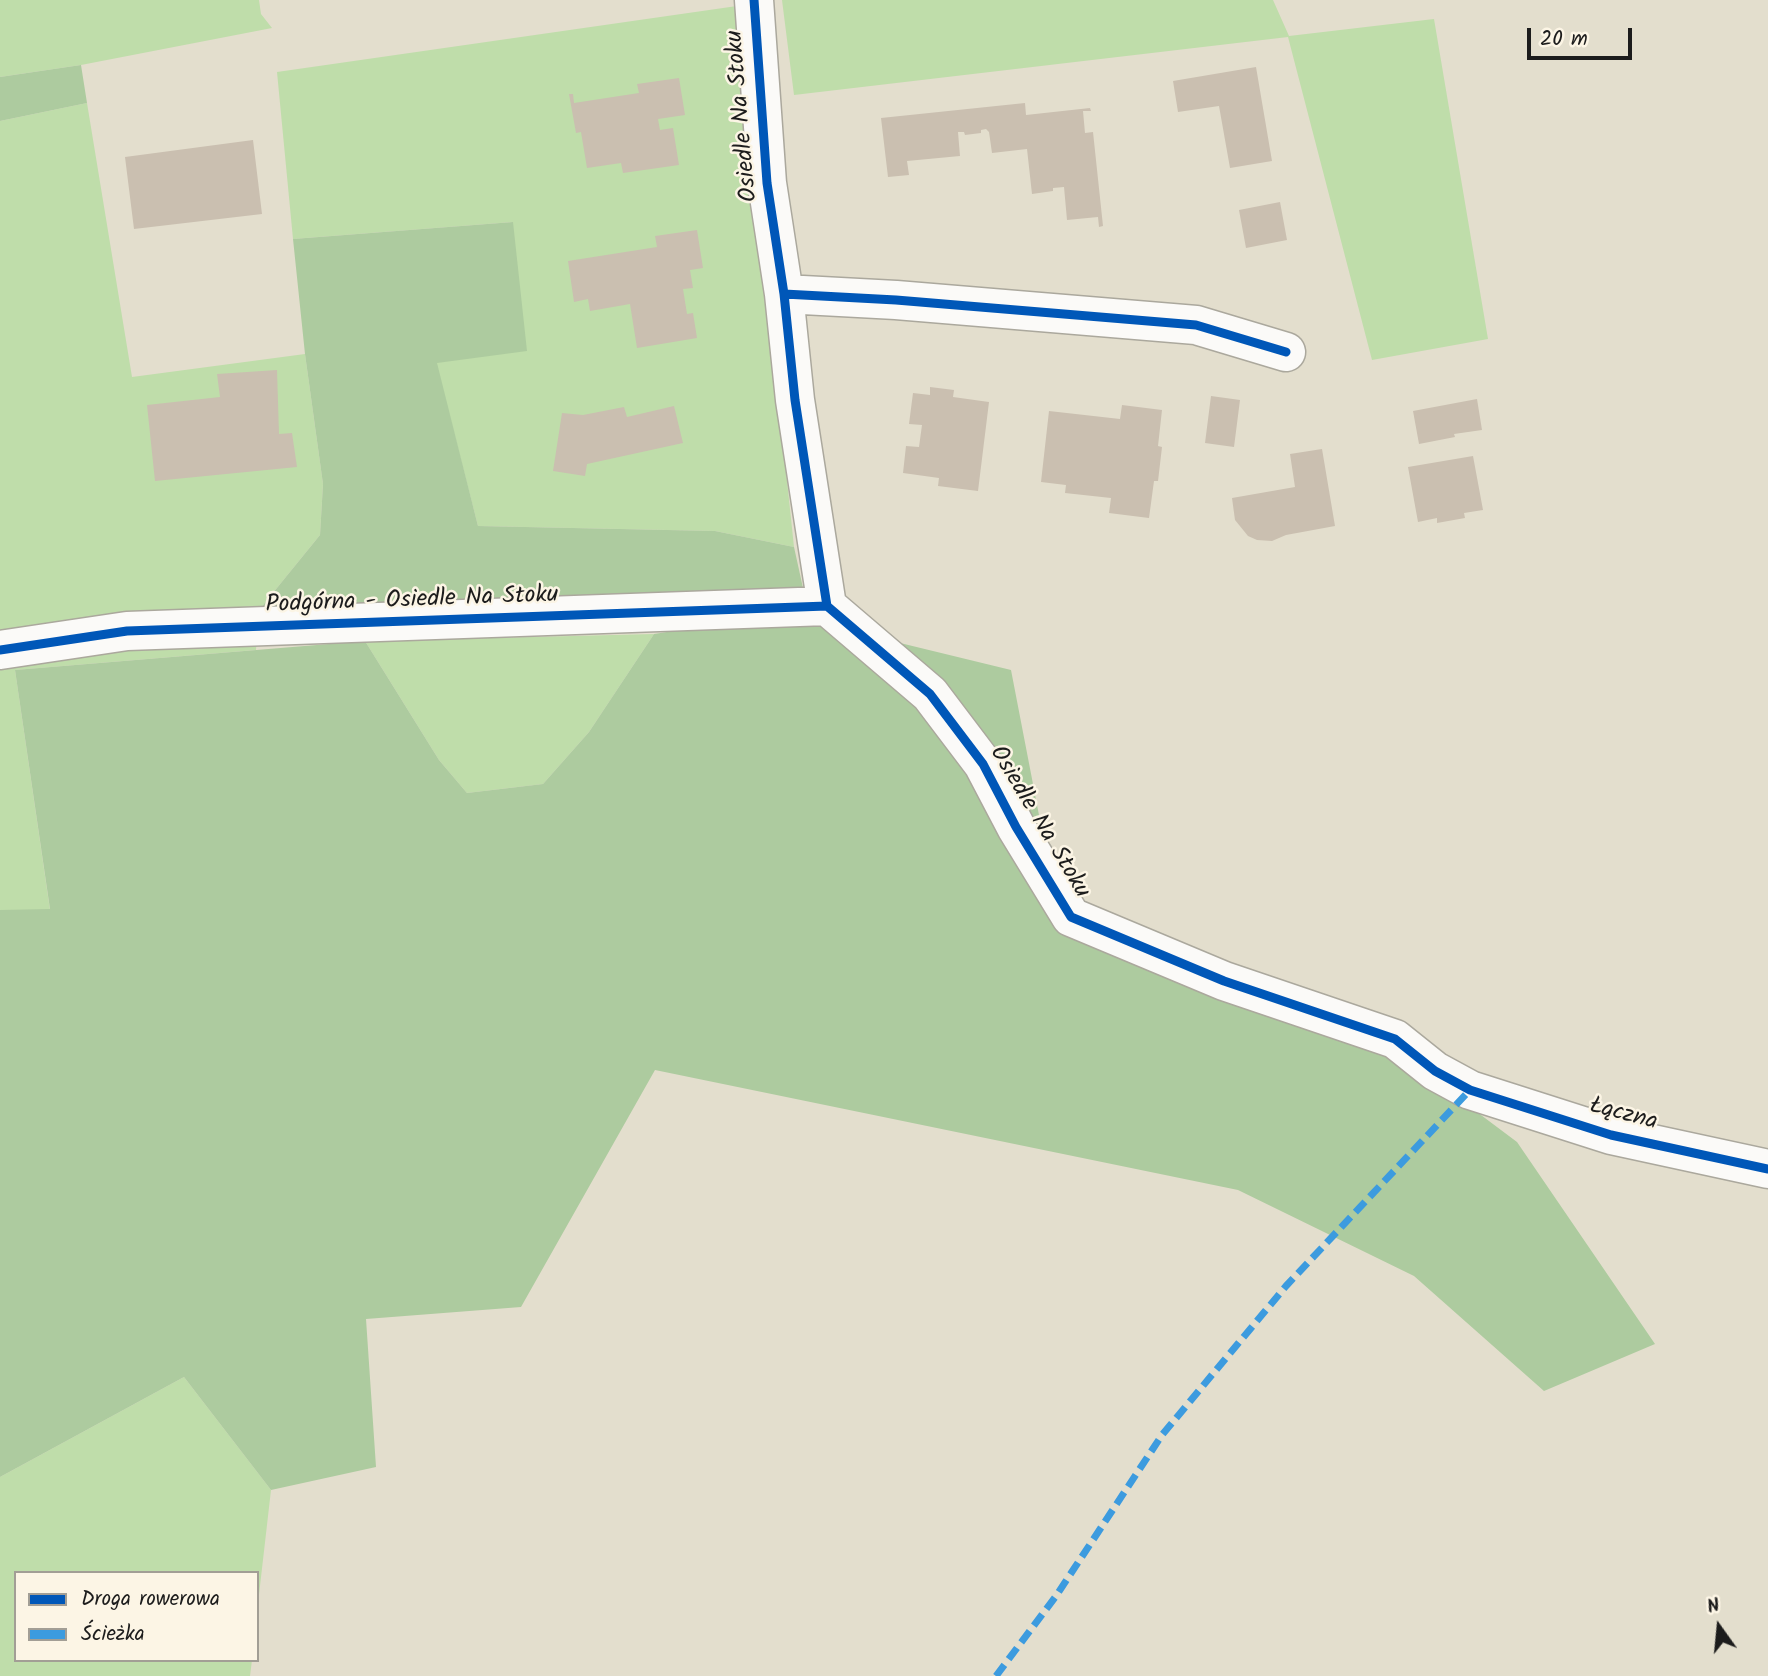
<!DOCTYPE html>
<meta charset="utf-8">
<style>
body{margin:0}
#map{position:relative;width:1768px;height:1676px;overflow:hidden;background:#e3decd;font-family:Kalam,sans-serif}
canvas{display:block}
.legend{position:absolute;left:14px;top:1571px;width:245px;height:91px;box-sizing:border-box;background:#fcf5e5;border:2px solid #a29e95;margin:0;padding:9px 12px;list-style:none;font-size:21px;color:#1c1c1c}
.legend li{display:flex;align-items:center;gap:14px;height:35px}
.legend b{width:35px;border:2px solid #a29e95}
.north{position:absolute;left:1684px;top:1592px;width:70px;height:70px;-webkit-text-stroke:5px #fcf5e5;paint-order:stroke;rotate:345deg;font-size:19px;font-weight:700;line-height:28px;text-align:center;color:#1c1c1c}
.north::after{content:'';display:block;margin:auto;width:24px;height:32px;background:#1c1c1c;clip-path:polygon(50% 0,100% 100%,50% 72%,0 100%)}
.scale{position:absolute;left:1527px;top:28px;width:105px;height:32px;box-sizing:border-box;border:4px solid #1c1c1c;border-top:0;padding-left:9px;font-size:21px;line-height:24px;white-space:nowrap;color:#1c1c1c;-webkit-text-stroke:5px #fcf5e5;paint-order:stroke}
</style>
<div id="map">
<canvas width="1768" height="1676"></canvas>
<ul class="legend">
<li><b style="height:9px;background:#0057b8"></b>Droga rowerowa</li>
<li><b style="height:9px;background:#3c9bdf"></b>Ścieżka</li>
</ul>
<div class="north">N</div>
<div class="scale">20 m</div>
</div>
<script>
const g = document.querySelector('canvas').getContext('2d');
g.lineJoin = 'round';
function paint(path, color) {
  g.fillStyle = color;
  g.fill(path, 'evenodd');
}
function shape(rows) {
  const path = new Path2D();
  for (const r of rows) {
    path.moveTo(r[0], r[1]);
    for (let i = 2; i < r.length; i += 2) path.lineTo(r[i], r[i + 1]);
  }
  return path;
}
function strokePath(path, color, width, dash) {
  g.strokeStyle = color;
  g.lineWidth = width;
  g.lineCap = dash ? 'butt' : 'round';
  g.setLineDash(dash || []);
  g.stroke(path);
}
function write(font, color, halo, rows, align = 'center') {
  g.font = font + ' Kalam,sans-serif';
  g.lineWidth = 5;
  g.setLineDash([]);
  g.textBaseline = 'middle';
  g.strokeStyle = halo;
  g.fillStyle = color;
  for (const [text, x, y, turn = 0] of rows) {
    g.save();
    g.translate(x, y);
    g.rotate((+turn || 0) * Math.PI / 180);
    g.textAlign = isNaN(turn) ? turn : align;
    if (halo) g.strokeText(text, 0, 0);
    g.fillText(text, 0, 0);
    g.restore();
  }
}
paint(shape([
 [0,0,259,0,261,14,272,28,81,65,0,77],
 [782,0,1273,0,1289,36,1434,19,1488,339,1372,360,1288,37,794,95],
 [737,6,794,547,715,531,478,526,436,363,513,222,293,239,277,72],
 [87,103,132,377,305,354,323,484,320,535,259,610,256,650,15,670,50,910,0,910,0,121],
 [654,634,589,732,543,784,467,793,439,760,365,641],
 [184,1377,271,1490,257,1612,257,1573,16,1573,16,1660,252,1660,250,1676,0,1676,0,1477]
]), '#bfddaa');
paint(shape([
 [81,65,87,103,0,121,0,77],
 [513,222,527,351,437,363,478,526,715,531,794,547,803,588,259,610,320,535,323,484,305,354,293,239],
 [781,614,1011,670,1060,924,1330,1002,1517,1142,1655,1344,1544,1391,1414,1276,1238,1190,655,1070,521,1307,366,1319,376,1467,271,1490,184,1377,0,1477,0,910,50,909,15,670,365,641,439,760,467,793,543,784,589,732,654,634]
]), '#adcb9f');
paint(shape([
 [1256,67,1272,161,1230,168,1219,106,1178,112,1173,81],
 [679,78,685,115,658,119,660,130,673,128,679,165,623,173,621,163,587,168,581,132,576,133,569,94,573,94,574,103,639,93,637,84],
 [1025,103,1026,115,1090,108,1091,111,1083,111,1085,133,1093,132,1103,226,1099,227,1098,217,1067,220,1064,187,1053,188,1053,191,1032,194,1027,149,992,153,989,132,986,129,981,130,981,133,965,135,964,132,958,132,960,156,907,161,909,175,888,177,881,118],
 [253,140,262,214,134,229,125,157],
 [1280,202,1287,240,1246,248,1239,210],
 [697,230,703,268,690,270,693,288,683,289,687,314,693,313,697,338,637,348,630,304,590,311,588,299,574,302,568,261,657,247,655,236],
 [277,370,279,434,292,433,297,467,155,481,147,405,220,397,217,374],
 [930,387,954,390,953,397,989,402,978,491,938,486,939,478,903,473,906,446,919,447,922,425,909,424,913,393,930,395],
 [1211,396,1240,400,1234,447,1205,443],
 [1477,399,1482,430,1454,434,1455,437,1419,444,1413,411],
 [1122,405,1162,410,1158,446,1162,447,1158,481,1154,481,1149,518,1109,513,1111,498,1065,493,1066,485,1041,482,1049,411,1120,419],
 [674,406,683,443,587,464,585,476,553,471,562,413,583,415,624,407,627,417],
 [1322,449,1335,526,1286,535,1272,541,1257,540,1248,536,1235,520,1232,498,1295,487,1290,454],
 [1473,456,1483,510,1464,513,1465,518,1437,523,1437,518,1418,522,1408,467]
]), '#cabfb0');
const minor = shape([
 [754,0,767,183,784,294,795,400,827,606,930,694,983,764,1016,827,1071,917,1224,981,1395,1039,1435,1071,1470,1090,1611,1135,1768,1169],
 [784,294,896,300,1196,325,1286,352],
 [0,650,127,631,827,606]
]);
strokePath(minor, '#aba89d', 41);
strokePath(minor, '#fbfaf8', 38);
strokePath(shape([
 [996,1676,1056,1596,1162,1435,1286,1286,1470,1090]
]), '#3c9bdf', 7, [14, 7]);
strokePath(shape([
 [754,0,767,183,784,294,795,400,827,606,930,694,983,764,1016,827,1071,917,1224,981,1395,1039,1435,1071,1470,1090,1611,1135,1768,1169],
 [784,294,896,300,1196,325,1286,352],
 [0,650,127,631,827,606]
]), '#0057b8', 9);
write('24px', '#1c1c1c', '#fcf5e5', [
 ["Osiedle Na Stoku",744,116,-95],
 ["Podgórna - Osiedle Na Stoku",412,602,-2],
 ["Osiedle Na Stoku",1038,823,59],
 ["Łączna",1623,1116,15]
]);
</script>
